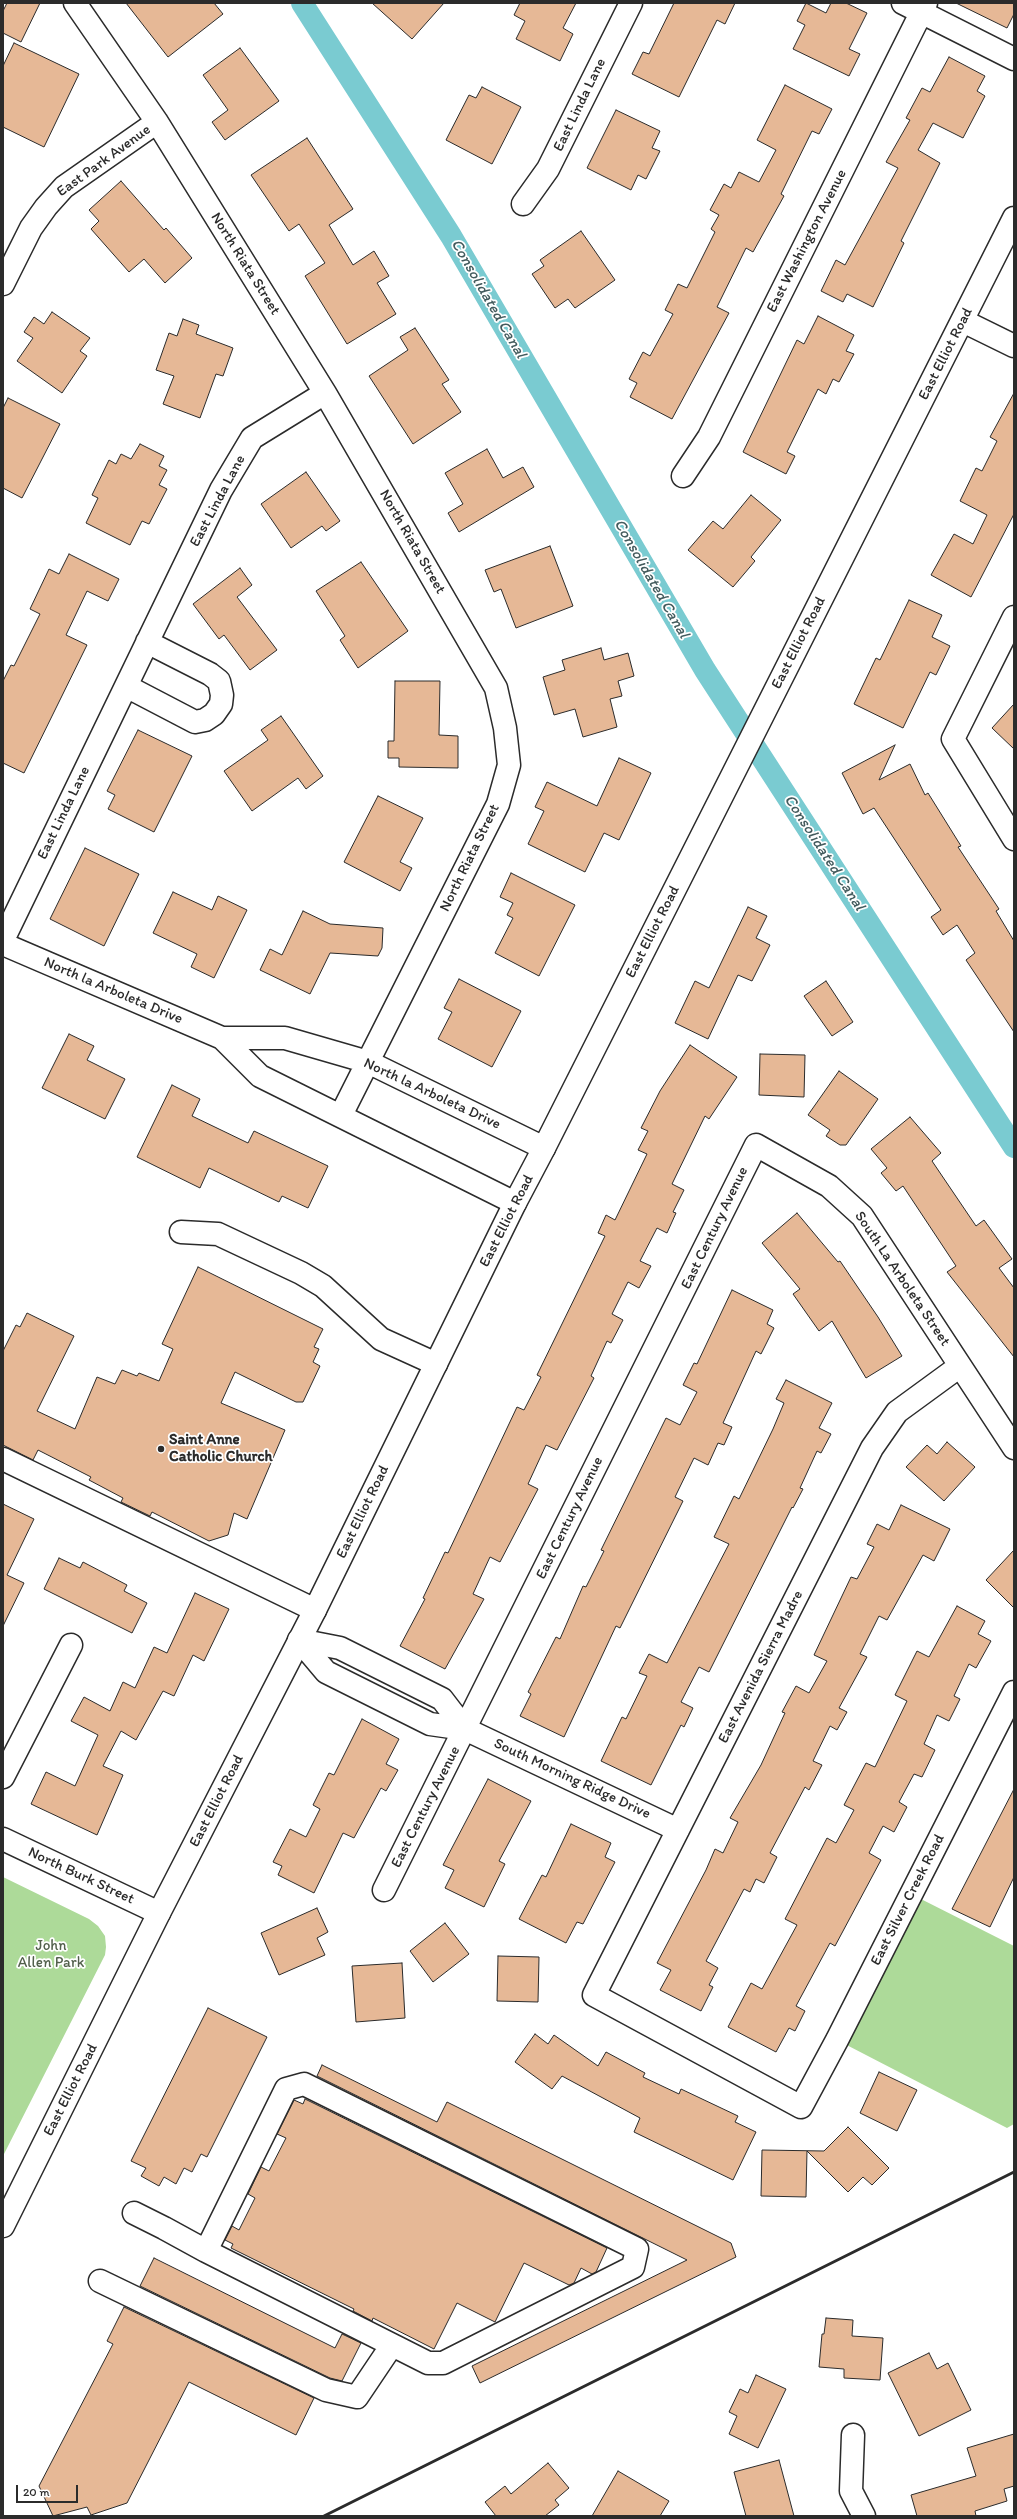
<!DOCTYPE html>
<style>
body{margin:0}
#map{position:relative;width:1017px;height:2519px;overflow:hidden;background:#fff;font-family:Itim,sans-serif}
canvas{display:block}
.frame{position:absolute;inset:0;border:4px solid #2b2b2b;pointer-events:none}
.scale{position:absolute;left:16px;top:2485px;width:62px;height:18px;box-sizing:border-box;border:2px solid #2b2b2b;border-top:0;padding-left:5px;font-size:12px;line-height:14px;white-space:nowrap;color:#2b2b2b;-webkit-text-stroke:3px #fff;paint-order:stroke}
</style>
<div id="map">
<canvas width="1017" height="2519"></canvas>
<div class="frame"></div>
<div class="scale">20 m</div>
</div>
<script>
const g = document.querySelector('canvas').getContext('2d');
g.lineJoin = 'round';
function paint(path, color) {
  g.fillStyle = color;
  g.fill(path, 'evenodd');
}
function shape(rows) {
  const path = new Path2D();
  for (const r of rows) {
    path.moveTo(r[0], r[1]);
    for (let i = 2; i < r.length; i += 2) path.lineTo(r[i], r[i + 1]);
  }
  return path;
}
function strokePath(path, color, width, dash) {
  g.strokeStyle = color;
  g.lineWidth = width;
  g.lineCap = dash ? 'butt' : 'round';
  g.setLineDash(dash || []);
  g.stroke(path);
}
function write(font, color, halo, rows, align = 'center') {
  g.font = font + ' Itim,sans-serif';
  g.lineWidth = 3.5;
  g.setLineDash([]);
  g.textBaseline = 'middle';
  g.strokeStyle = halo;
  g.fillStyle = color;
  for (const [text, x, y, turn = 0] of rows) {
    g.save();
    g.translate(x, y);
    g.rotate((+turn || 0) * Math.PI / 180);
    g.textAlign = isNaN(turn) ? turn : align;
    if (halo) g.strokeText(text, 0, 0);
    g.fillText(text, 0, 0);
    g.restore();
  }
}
paint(shape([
 [3,1877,89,1919,98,1926,105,1936,106,1947,105,1955,3,2156],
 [911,1894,1014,1946,1014,2124,1007,2128,837,2040]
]), '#adda99');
strokePath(shape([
 [302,3,451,236,705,670,1014,1147]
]), '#7acbd1', 22);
const building = shape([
 [7,3,40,3,21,42,3,33,3,11,7,3],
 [126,3,214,3,223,14,168,57,126,3],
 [372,3,444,3,412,39,372,3],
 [520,3,576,3,563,28,573,34,560,61,516,39,525,21,514,15,520,3],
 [674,3,735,3,725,24,717,20,679,97,632,74,643,52,649,54,674,3],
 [806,3,826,13,831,3,846,3,867,13,849,49,860,54,849,76,793,49,805,25,797,21,806,3],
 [956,3,1014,3,1014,14,1007,28,956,3],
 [14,43,79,74,44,147,3,127,3,66,14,43],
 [240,48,279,101,225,140,212,122,228,110,203,75,240,48],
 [949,57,985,76,977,91,985,96,963,138,933,123,918,150,940,163,901,241,904,243,873,307,847,294,843,302,821,291,836,260,845,265,898,168,886,162,910,120,906,118,922,88,930,92,949,57],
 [785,85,832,109,819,134,812,131,781,194,784,196,753,252,746,248,717,307,729,313,672,419,630,397,637,383,629,379,643,352,650,356,673,314,665,310,678,284,687,288,715,232,711,229,719,215,710,210,724,184,731,188,739,172,759,182,776,150,757,140,785,85],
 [482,87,521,107,492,164,446,140,469,95,476,98,482,87],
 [616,110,660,131,652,148,660,151,646,179,638,175,631,190,587,168,616,110],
 [307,138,353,209,329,225,353,265,374,251,389,276,377,283,396,314,347,344,305,276,325,263,299,224,289,231,251,175,307,138],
 [121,181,164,230,166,228,192,258,165,283,144,259,129,272,91,229,99,221,89,210,121,181],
 [581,231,615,280,575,308,568,299,555,308,532,274,544,266,540,260,581,231],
 [52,312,90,338,80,351,87,356,62,393,17,361,33,338,24,332,34,317,44,324,52,312],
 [818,316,854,335,846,351,854,354,839,382,833,379,826,394,818,389,787,452,795,456,786,474,743,452,797,340,804,344,818,316],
 [183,319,199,325,196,334,233,348,223,376,216,374,200,418,163,404,174,376,156,370,169,333,177,336,183,319],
 [415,328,449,380,442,384,461,412,413,444,369,376,408,350,400,337,415,328],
 [1014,393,1014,514,971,597,931,575,954,534,973,544,987,515,960,501,976,468,982,471,997,441,990,437,1014,393],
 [8,398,60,424,22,498,3,488,3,408,8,398],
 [140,444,164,456,159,466,167,470,159,485,167,489,149,524,142,521,130,545,86,523,98,498,92,495,109,460,116,464,121,454,131,459,140,444],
 [487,449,503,478,523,467,534,487,459,532,448,513,463,504,445,473,487,449],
 [306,472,340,521,326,531,322,526,291,548,261,504,306,472],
 [751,495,781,520,751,557,755,561,733,587,688,550,713,521,723,529,751,495],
 [550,546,573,606,516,628,501,589,494,592,485,570,550,546],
 [69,554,119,579,108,601,87,591,66,635,87,645,24,773,3,763,3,681,11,665,14,666,40,614,30,609,49,569,59,574,69,554],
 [361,562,408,631,358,668,340,640,345,636,316,591,361,562],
 [240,568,252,585,237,597,277,650,250,670,224,635,219,639,193,604,240,568],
 [909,600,942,615,932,637,950,646,936,675,930,672,903,728,854,704,876,658,880,660,909,600],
 [601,648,604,660,628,653,634,676,618,681,622,696,610,699,617,727,583,737,575,709,554,715,543,677,565,670,562,660,601,648],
 [395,681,440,681,439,735,458,736,458,768,399,767,399,758,388,758,388,741,394,741,395,681],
 [1014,704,1014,749,992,728,1014,704],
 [281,716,323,776,306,789,298,778,252,811,224,771,268,740,261,730,281,716],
 [138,730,192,756,154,832,108,809,115,795,107,791,138,730],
 [895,745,879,780,910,764,925,795,928,793,961,846,958,847,999,909,996,911,1014,941,1014,1032,966,960,975,953,957,925,943,935,931,917,941,910,874,808,863,814,842,773,895,745],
 [619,758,651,773,619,840,604,833,585,872,528,844,544,811,535,807,547,782,597,806,619,758],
 [378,796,423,818,400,862,412,868,400,891,344,862,378,796],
 [85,848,139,874,104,946,50,919,85,848],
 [511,873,575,905,539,976,495,953,513,918,507,915,513,903,500,897,511,873],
 [173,892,212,910,218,896,247,910,214,978,191,967,197,954,153,933,173,892],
 [748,907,767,916,756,938,770,945,752,981,738,975,708,1039,675,1023,695,981,709,988,748,907],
 [303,911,330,924,383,928,382,948,378,956,330,953,310,994,260,970,270,949,282,955,303,911],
 [459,979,521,1011,492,1067,438,1039,452,1012,444,1008,459,979],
 [826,981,853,1022,832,1036,804,996,826,981],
 [69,1034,94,1046,87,1060,125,1079,105,1119,42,1088,69,1034],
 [690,1045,737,1077,709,1119,705,1116,672,1184,684,1190,673,1212,676,1213,667,1233,657,1228,640,1261,651,1266,639,1288,628,1282,612,1314,623,1320,611,1343,607,1341,591,1376,594,1378,557,1450,546,1445,528,1484,538,1489,500,1562,490,1557,473,1594,484,1599,445,1669,400,1646,425,1599,423,1598,445,1552,448,1553,474,1498,517,1407,524,1410,541,1377,537,1375,605,1236,598,1233,606,1215,615,1220,647,1154,638,1150,648,1131,641,1128,660,1091,690,1045],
 [760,1054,805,1055,804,1097,759,1095,760,1054],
 [839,1071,878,1099,846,1145,840,1145,826,1136,830,1130,808,1115,839,1071],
 [172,1085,200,1099,192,1116,248,1143,254,1131,328,1166,308,1208,282,1196,279,1202,209,1168,200,1188,137,1157,172,1085],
 [910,1117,941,1153,932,1161,976,1226,984,1220,1012,1259,999,1268,1014,1288,1014,1357,947,1272,956,1266,903,1186,896,1191,881,1173,887,1168,871,1149,910,1117],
 [797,1213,838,1262,840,1261,878,1317,902,1356,866,1378,832,1321,819,1331,793,1294,800,1289,762,1243,797,1213],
 [198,1267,323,1329,314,1347,319,1349,313,1362,320,1366,303,1402,296,1402,235,1372,221,1403,285,1430,247,1519,234,1513,228,1535,209,1541,152,1512,150,1516,121,1502,123,1498,89,1480,91,1477,38,1450,33,1460,3,1445,3,1351,16,1325,20,1327,27,1313,74,1336,37,1411,75,1429,97,1377,115,1384,122,1370,137,1376,139,1373,159,1381,173,1349,162,1344,198,1267],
 [732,1290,773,1310,767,1324,774,1328,761,1354,756,1351,723,1423,732,1427,724,1445,718,1443,708,1465,694,1458,675,1497,683,1501,620,1628,616,1626,564,1737,520,1716,531,1694,528,1692,556,1637,560,1639,583,1586,586,1587,604,1551,601,1550,666,1418,680,1425,697,1392,683,1385,694,1363,697,1364,732,1290],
 [786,1380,832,1403,819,1428,831,1434,821,1453,817,1451,800,1488,803,1489,793,1508,792,1507,709,1672,699,1667,681,1702,693,1708,684,1727,681,1725,651,1785,601,1761,622,1717,626,1719,647,1676,639,1673,649,1654,667,1663,729,1544,714,1537,734,1496,739,1499,773,1429,784,1403,776,1399,786,1380],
 [947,1442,975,1467,944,1501,906,1467,927,1445,937,1454,947,1442],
 [3,1504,34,1519,7,1575,24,1583,3,1626,3,1504],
 [901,1505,950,1529,934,1561,923,1555,887,1620,879,1616,860,1654,867,1657,839,1708,847,1712,837,1730,830,1726,813,1761,822,1765,809,1790,805,1787,770,1853,777,1857,764,1883,756,1879,750,1892,744,1889,706,1961,718,1968,709,1985,713,1987,701,2011,660,1990,671,1970,657,1963,706,1870,715,1849,723,1853,738,1822,730,1818,761,1765,785,1713,782,1712,796,1686,809,1693,827,1661,814,1655,851,1577,857,1579,874,1547,867,1544,877,1524,889,1530,901,1505],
 [1014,1550,1014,1608,986,1580,1014,1550],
 [59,1558,80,1568,83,1562,127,1585,124,1591,147,1603,132,1633,44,1589,59,1558],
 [195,1593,229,1609,204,1661,193,1655,174,1696,163,1691,136,1740,121,1731,103,1766,123,1775,97,1835,31,1804,46,1772,75,1786,98,1735,71,1721,84,1697,110,1711,123,1682,135,1688,154,1647,167,1653,195,1593],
 [957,1606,985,1621,978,1634,991,1641,976,1668,969,1664,954,1696,960,1699,949,1721,937,1715,924,1744,935,1750,922,1777,914,1774,899,1802,907,1807,894,1832,883,1826,869,1853,881,1860,835,1946,830,1943,796,2006,805,2011,795,2031,789,2028,776,2052,728,2027,751,1983,762,1989,797,1925,785,1919,827,1838,836,1843,854,1810,844,1805,866,1763,875,1767,907,1701,895,1695,917,1651,929,1657,957,1606],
 [362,1719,399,1739,386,1764,398,1770,386,1791,381,1788,354,1838,343,1833,314,1893,278,1875,282,1866,273,1862,290,1829,306,1837,320,1809,313,1805,329,1773,334,1775,362,1719],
 [488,1779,531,1801,499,1861,505,1864,484,1907,445,1888,454,1870,443,1865,488,1779],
 [1014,1789,1014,1877,990,1927,952,1909,1014,1789],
 [571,1824,611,1843,605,1857,615,1862,583,1924,577,1922,566,1943,519,1919,542,1875,546,1877,571,1824],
 [317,1908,328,1932,317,1938,325,1955,279,1975,261,1933,317,1908],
 [445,1923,469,1954,433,1982,410,1951,445,1923],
 [498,1956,539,1957,538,2002,497,2001,498,1956],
 [402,1963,405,2018,356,2022,352,1966,402,1963],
 [208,2008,267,2037,207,2157,201,2154,192,2172,184,2168,176,2184,164,2177,159,2186,141,2176,146,2168,131,2161,208,2008],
 [535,2034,548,2044,554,2035,598,2066,606,2052,645,2073,643,2077,679,2094,681,2089,738,2116,735,2122,756,2132,733,2180,634,2132,640,2118,562,2076,552,2089,515,2062,535,2034],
 [322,2065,437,2122,447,2102,731,2243,736,2257,480,2383,472,2366,687,2260,317,2076,322,2065],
 [879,2072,917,2090,897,2131,860,2113,879,2072],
 [305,2099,607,2248,596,2272,592,2274,581,2268,574,2283,569,2285,524,2263,495,2322,457,2303,434,2349,373,2318,372,2321,353,2311,354,2309,231,2248,233,2244,225,2240,232,2226,239,2230,255,2198,248,2194,261,2167,269,2171,286,2138,277,2134,294,2100,303,2104,305,2099],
 [848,2127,889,2168,872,2185,863,2177,848,2192,807,2151,806,2197,761,2196,762,2150,824,2151,848,2127],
 [154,2258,335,2348,342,2334,361,2343,342,2381,330,2378,140,2286,154,2258],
 [124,2307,314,2398,296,2435,189,2382,127,2503,91,2515,87,2507,53,2516,39,2486,113,2344,107,2341,124,2307],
 [826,2318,853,2320,852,2336,883,2338,880,2380,844,2378,844,2369,819,2367,822,2334,824,2334,826,2318],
 [929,2353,937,2369,948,2363,971,2410,919,2436,888,2373,929,2353],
 [756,2375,786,2389,758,2448,729,2434,737,2416,729,2412,740,2389,748,2393,756,2375],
 [1014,2434,1014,2486,1004,2489,1007,2501,975,2511,976,2516,917,2516,911,2495,976,2476,967,2448,1014,2434],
 [779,2460,794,2516,746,2516,734,2472,779,2460],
 [548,2463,569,2488,555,2500,559,2505,545,2516,496,2516,485,2502,505,2486,511,2494,548,2463],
 [618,2471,669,2501,660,2516,592,2516,618,2471]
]);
paint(building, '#e6b896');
strokePath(building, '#2b2b2b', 1);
const minor = shape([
 [75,3,157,122,325,393,496,688,505,728,509,765,498,804,341,1115],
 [903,3,1014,59],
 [523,204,548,169,631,3],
 [3,284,31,228,46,207,64,187,157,122],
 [963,321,1014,346],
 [683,476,709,437,926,3],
 [1014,617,953,739,1014,839],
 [126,686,195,722,205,720,214,714,221,704,222,695,219,681,210,674,147,642],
 [3,940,221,490,252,438,325,393],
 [3,944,222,1038],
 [515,1203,260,1076,222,1038,285,1038,368,1062,544,1148],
 [181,1232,218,1234,301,1273,323,1286,381,1339,436,1364],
 [960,1366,897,1412,872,1448,594,1995,801,2107,837,2040,1014,1692],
 [3,1459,315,1610],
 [299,1640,326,1672,430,1724,465,1729,678,1830],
 [299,1640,340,1648,442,1699,465,1729],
 [3,1777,71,1645],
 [3,1839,159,1913],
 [384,1890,756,1145,829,1186,862,1216,1014,1448],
 [134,2213,164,2228,206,2251,428,2363,443,2363,633,2267,637,2249,304,2084,286,2089,206,2251],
 [100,2281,326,2390,357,2397,392,2345],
 [853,2435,851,2491,864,2516]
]);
const major = shape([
 [3,2226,159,1913,315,1610,515,1203,544,1148,1014,218]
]);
strokePath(minor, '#2b2b2b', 25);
strokePath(major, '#2b2b2b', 25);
strokePath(minor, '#fff', 22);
strokePath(major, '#fff', 22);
strokePath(shape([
 [324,2516,1014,2172]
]), '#2b2b2b', 3);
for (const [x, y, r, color] of [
 [161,1449,4,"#2b2b2b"]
]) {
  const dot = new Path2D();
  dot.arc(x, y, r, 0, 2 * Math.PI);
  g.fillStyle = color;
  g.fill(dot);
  strokePath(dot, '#fff', 1.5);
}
write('15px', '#2b2b2b', '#fff', [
 ["East Linda Lane",580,105,-64],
 ["East Park Avenue",104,161,-36],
 ["East Washington Avenue",807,241,-63],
 ["North Riata Street",245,264,58],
 ["East Elliot Road",946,354,-63],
 ["East Linda Lane",218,501,-62],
 ["North Riata Street",412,542,60],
 ["East Elliot Road",799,643,-63],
 ["East Linda Lane",64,813,-64],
 ["North Riata Street",470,858,-64],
 ["East Elliot Road",653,932,-63],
 ["North la Arboleta Drive",113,991,23],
 ["North la Arboleta Drive",432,1094,25],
 ["East Elliot Road",507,1221,-63],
 ["East Century Avenue",715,1228,-64],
 ["South La Arboleta Street",902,1279,56],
 ["East Elliot Road",363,1512,-64],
 ["East Century Avenue",570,1518,-64],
 ["East Avenida Sierra Madre",761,1667,-63],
 ["South Morning Ridge Drive",572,1779,25],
 ["East Elliot Road",217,1801,-63],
 ["East Century Avenue",426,1807,-63],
 ["North Burk Street",81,1876,25],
 ["East Silver Creek Road",908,1900,-63],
 ["East Elliot Road",71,2090,-63]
]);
write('bold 15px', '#2b2b2b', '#fff', [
 ["Saint Anne",169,1440],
 ["Catholic Church",169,1457]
], 'left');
write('15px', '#52604c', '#fff', [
 ["John",51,1946],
 ["Allen Park",51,1963]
]);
write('italic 16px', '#435b5d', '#fff', [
 ["Consolidated Canal",488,299,60],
 ["Consolidated Canal",651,579,60],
 ["Consolidated Canal",824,853,57]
]);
</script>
